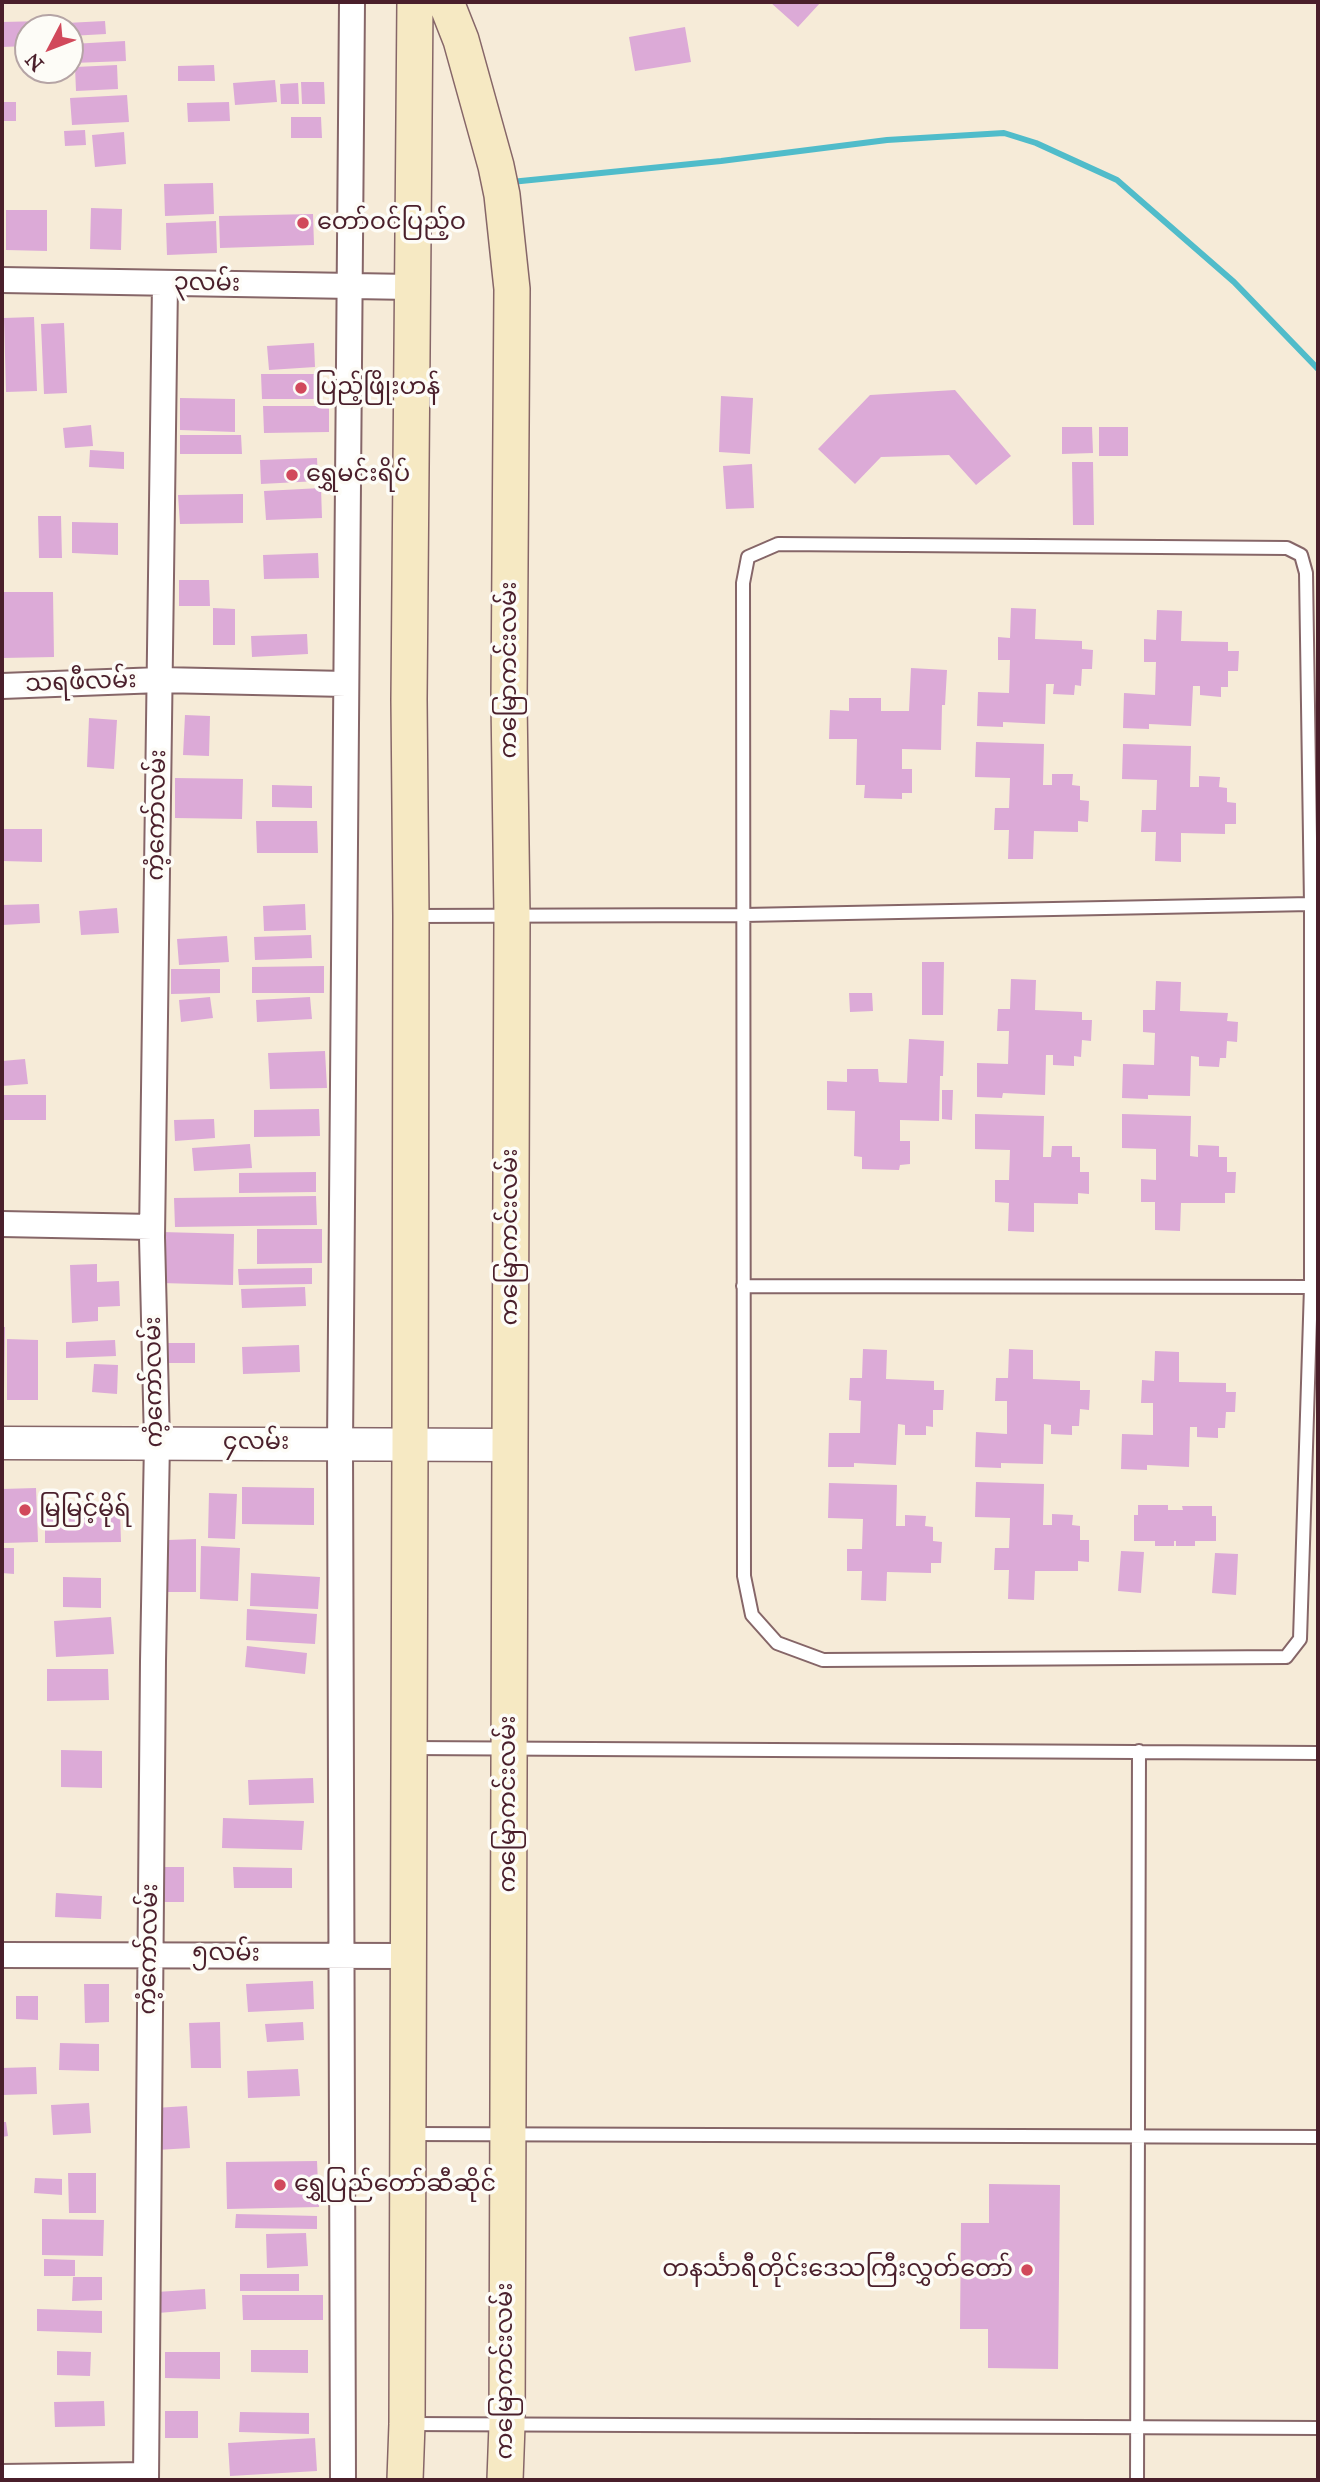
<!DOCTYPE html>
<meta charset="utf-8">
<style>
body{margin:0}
#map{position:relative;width:1320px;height:2482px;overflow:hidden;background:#f6ebd8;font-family:"IM FELL Great Primer",serif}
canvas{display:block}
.frame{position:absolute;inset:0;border:4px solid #4a1f2b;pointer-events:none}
.north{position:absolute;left:14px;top:14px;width:70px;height:70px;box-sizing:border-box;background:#fdfcf7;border:2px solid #b5a4a5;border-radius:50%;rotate:228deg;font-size:19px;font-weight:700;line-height:28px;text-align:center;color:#4a1f2b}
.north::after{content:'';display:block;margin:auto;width:24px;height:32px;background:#d1495b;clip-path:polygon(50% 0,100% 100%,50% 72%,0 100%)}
</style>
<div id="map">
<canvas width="1320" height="2482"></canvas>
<div class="frame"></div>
<div class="north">N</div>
</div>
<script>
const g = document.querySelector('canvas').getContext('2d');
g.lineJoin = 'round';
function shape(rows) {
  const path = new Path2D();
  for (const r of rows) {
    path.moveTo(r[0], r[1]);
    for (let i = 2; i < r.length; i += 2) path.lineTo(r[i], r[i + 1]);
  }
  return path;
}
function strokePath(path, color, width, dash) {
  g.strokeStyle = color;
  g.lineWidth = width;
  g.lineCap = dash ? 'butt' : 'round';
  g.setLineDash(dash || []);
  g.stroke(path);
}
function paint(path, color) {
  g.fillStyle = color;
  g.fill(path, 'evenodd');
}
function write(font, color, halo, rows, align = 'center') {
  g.font = font + ' "IM FELL Great Primer","Noto Sans Myanmar",serif';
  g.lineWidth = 7;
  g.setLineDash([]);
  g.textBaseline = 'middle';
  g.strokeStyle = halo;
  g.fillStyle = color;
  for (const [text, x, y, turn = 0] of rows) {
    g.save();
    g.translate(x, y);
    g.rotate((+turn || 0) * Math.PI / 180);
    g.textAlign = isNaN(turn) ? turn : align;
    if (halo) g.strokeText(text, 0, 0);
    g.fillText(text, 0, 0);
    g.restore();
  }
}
strokePath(shape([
 [511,182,721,161,887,140,1004,133,1036,143,1117,180,1234,282,1318,369]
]), '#50bcca', 6);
paint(shape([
 [770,2,821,2,798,27],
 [44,21,44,28,28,28,28,46,2,47,2,22],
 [105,21,106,34,70,36,70,28,66,28,66,23],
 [685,27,691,62,635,71,629,37],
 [125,41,126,61,73,63,72,44],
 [117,65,118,89,76,91,75,67],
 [214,65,215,81,178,81,178,66],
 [275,80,277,102,235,105,233,83],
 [301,82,324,82,325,104,302,104],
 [298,83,299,104,281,104,280,84],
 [127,95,129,122,72,125,70,98],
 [2,102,16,102,16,121,2,121],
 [229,102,230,121,188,122,187,103],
 [291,117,321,117,322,138,291,138],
 [85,130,86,145,65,146,64,131],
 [124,132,126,164,95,167,92,135],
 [213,183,214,214,165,216,164,184],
 [91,208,122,209,121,250,90,249],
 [6,210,47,210,47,251,6,250],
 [313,214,314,245,220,248,219,216],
 [216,221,217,253,167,255,166,223],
 [34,317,37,391,6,392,4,318],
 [64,323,67,393,44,394,41,324],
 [314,343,315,367,269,370,267,346],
 [261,374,314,374,314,399,262,399],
 [955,390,1011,456,976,485,949,455,881,457,855,484,818,449,870,395],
 [721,396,753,398,750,454,719,452],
 [180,398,235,399,235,432,180,430],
 [263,406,329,406,329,432,264,433],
 [91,425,93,446,65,448,63,428],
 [1062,427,1092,427,1093,453,1062,454],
 [1099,427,1128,427,1128,456,1099,456],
 [180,435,241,435,242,454,180,454],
 [90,450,124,452,124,469,89,467],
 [317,458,318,481,261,484,260,460],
 [1072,462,1093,462,1094,525,1073,525],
 [752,464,754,508,726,509,723,466],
 [321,488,322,518,266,520,264,491],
 [243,494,243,523,180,524,178,495],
 [38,516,61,516,62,558,39,558],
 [72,522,118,523,118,555,72,553],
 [318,553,319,578,264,579,263,555],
 [179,580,209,580,210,606,179,606],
 [2,592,53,592,54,657,2,658],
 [213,608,235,609,235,645,213,645],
 [1011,608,1036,609,1035,639,1082,641,1082,649,1093,650,1092,669,1082,669,1081,686,1075,685,1074,695,1053,694,1054,684,1046,684,1045,724,1003,722,1003,727,977,726,978,692,1009,693,1010,660,998,660,998,637,1010,638],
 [1157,610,1182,611,1181,641,1228,642,1228,651,1239,651,1238,671,1228,671,1228,687,1221,687,1221,697,1200,695,1200,686,1193,686,1191,726,1149,724,1149,729,1123,728,1124,693,1155,695,1156,662,1144,662,1144,639,1156,640],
 [307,634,308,654,252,657,251,636],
 [911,668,947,670,945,705,942,705,941,750,902,749,902,769,912,769,912,793,902,793,902,799,864,798,865,785,856,785,857,739,829,739,830,710,849,711,849,698,881,698,881,711,909,711],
 [185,715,210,716,209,756,183,755],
 [89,718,117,720,114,769,87,767],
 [976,742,1044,744,1043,785,1052,785,1052,774,1073,774,1072,785,1080,786,1080,800,1089,801,1088,822,1078,821,1078,832,1034,831,1033,859,1008,859,1009,830,994,830,995,808,1009,808,1010,778,975,777],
 [1123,744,1191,746,1190,787,1199,787,1199,776,1220,777,1219,787,1227,788,1227,802,1236,803,1236,824,1225,824,1225,834,1181,833,1181,862,1155,861,1156,832,1141,832,1142,810,1156,810,1157,780,1122,779],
 [175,778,243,779,242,819,175,818],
 [272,785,312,786,312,808,272,807],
 [256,821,317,821,318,853,257,853],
 [2,829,42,829,42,862,2,861],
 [39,904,40,923,2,925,2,905],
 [305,904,306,930,264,931,263,906],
 [117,908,119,933,81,935,79,911],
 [311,935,312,958,255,960,254,937],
 [227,936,229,962,179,965,177,939],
 [922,962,944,962,943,1015,922,1015],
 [324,966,324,993,252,993,252,967],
 [171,969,220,969,220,993,171,994],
 [1011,979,1036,980,1035,1010,1082,1012,1082,1020,1092,1020,1091,1041,1082,1040,1081,1057,1074,1056,1074,1066,1053,1065,1053,1055,1046,1055,1045,1095,1003,1093,1002,1098,977,1097,977,1063,1008,1064,1009,1031,997,1031,998,1009,1010,1009],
 [1156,981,1181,982,1180,1011,1228,1013,1227,1021,1238,1022,1237,1042,1227,1041,1226,1058,1220,1058,1219,1067,1199,1066,1199,1057,1191,1056,1190,1096,1148,1095,1148,1099,1122,1098,1123,1064,1154,1065,1155,1033,1143,1032,1143,1010,1155,1010],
 [849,993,872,993,873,1011,850,1012],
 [210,997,213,1018,181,1022,179,1000],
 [310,997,312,1019,257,1022,256,1000],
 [909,1039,944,1041,943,1076,940,1076,939,1121,900,1120,900,1141,910,1141,910,1164,900,1165,899,1170,862,1169,862,1157,854,1156,855,1111,827,1110,827,1081,847,1082,847,1069,878,1069,879,1082,907,1083],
 [325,1051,327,1088,270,1089,268,1053],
 [25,1059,28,1084,2,1086,2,1061],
 [942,1090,953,1090,952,1120,942,1119],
 [2,1095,46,1095,46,1120,2,1120],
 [319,1109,320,1136,254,1137,254,1110],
 [975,1114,1044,1116,1043,1157,1051,1157,1052,1146,1072,1146,1072,1157,1080,1157,1080,1172,1089,1172,1089,1194,1078,1193,1078,1204,1034,1203,1034,1232,1008,1231,1009,1203,995,1202,995,1180,1009,1180,1010,1150,975,1149],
 [1122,1114,1191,1116,1190,1156,1198,1157,1198,1145,1219,1146,1219,1157,1227,1157,1227,1172,1236,1172,1235,1193,1225,1193,1225,1203,1181,1203,1180,1231,1155,1230,1155,1202,1141,1202,1141,1179,1156,1180,1156,1149,1122,1148],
 [214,1119,215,1138,175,1141,174,1120],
 [250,1144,252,1168,194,1171,192,1148],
 [316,1172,316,1192,239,1193,239,1173],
 [316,1196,317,1225,175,1227,174,1198],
 [257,1229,322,1229,322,1263,257,1264],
 [162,1232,234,1234,233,1285,161,1283],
 [97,1264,97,1282,119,1281,120,1306,98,1307,98,1321,72,1323,70,1265],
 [312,1268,312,1284,239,1285,238,1269],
 [305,1287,306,1306,242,1308,241,1289],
 [2,1327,5,1327,4,1392,2,1392],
 [7,1339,38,1340,38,1400,7,1400],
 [115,1340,116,1356,66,1358,66,1342],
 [164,1343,195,1343,195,1363,164,1363],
 [299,1345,300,1372,243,1374,242,1347],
 [863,1349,887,1350,886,1379,934,1381,934,1390,944,1390,943,1410,933,1410,933,1427,926,1426,926,1435,905,1435,905,1425,898,1424,896,1465,854,1463,854,1467,828,1467,829,1433,860,1433,861,1401,849,1400,850,1378,862,1378],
 [1009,1349,1033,1350,1033,1379,1080,1381,1080,1390,1090,1390,1089,1410,1080,1409,1079,1426,1072,1426,1072,1435,1051,1434,1051,1425,1044,1424,1043,1464,1001,1463,1001,1468,975,1467,976,1432,1007,1434,1007,1401,995,1401,996,1378,1008,1378],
 [1155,1351,1179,1352,1179,1382,1226,1383,1226,1392,1236,1392,1235,1412,1226,1412,1225,1428,1218,1428,1218,1438,1197,1437,1197,1427,1190,1427,1189,1467,1147,1465,1147,1470,1121,1469,1122,1434,1153,1435,1153,1403,1141,1403,1142,1380,1154,1381],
 [94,1364,118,1365,117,1394,92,1392],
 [976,1482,1044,1484,1043,1525,1052,1525,1052,1514,1073,1515,1072,1525,1080,1526,1080,1540,1089,1540,1089,1562,1078,1561,1078,1571,1035,1571,1034,1600,1008,1599,1009,1570,994,1570,995,1548,1009,1548,1010,1518,975,1517],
 [829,1483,897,1485,896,1526,905,1526,905,1515,926,1516,925,1526,933,1527,933,1541,942,1542,941,1563,931,1563,931,1573,887,1572,886,1601,861,1600,862,1571,847,1571,847,1549,862,1549,863,1519,828,1518],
 [242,1487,314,1488,314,1525,242,1524],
 [36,1488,38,1542,3,1543,2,1489],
 [209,1493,237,1494,235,1539,208,1538],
 [1138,1505,1168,1505,1168,1510,1183,1510,1182,1506,1212,1506,1212,1516,1216,1516,1216,1541,1195,1541,1195,1546,1176,1546,1176,1541,1174,1541,1174,1546,1155,1546,1155,1541,1134,1541,1134,1515,1138,1515],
 [45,1511,120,1511,121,1542,45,1543],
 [196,1539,196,1592,167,1592,168,1540],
 [201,1546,240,1548,238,1601,200,1599],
 [2,1548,14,1548,14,1574,2,1573],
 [1121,1551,1144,1552,1141,1593,1118,1591],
 [1215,1553,1238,1554,1236,1595,1212,1593],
 [251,1573,320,1577,318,1609,250,1606],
 [63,1577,101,1578,101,1608,63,1607],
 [247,1609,317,1614,315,1644,246,1640],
 [111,1617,114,1654,56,1657,54,1621],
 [247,1646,307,1653,305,1674,245,1667],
 [47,1669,108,1669,109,1700,47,1701],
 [61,1750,102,1751,102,1788,61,1787],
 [313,1778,314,1803,249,1805,248,1780],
 [223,1818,304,1821,302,1850,222,1848],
 [158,1867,184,1867,184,1902,158,1902],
 [233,1867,292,1868,292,1888,234,1888],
 [56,1893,102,1896,101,1919,55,1917],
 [313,1981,314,2009,248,2012,246,1984],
 [84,1984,109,1984,109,2022,85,2023],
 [16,1996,38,1996,38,2020,16,2019],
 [220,2022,221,2068,191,2068,189,2023],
 [303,2022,304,2040,267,2042,265,2024],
 [60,2043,99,2044,99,2071,59,2070],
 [36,2067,37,2094,2,2095,2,2068],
 [298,2069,300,2096,248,2098,247,2071],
 [89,2103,91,2133,53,2135,51,2105],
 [187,2106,190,2148,157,2150,155,2108],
 [2,2122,6,2122,8,2136,2,2137],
 [317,2161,319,2207,227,2209,226,2162],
 [68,2173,96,2173,96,2213,69,2213],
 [35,2178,62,2179,62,2195,34,2193],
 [989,2184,1060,2185,1058,2369,988,2368,988,2329,960,2329,961,2223,989,2223],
 [236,2214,317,2216,317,2229,235,2228],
 [42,2219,104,2220,103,2256,42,2255],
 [306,2233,308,2266,267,2268,266,2234],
 [44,2259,75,2260,75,2276,44,2276],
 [240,2274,299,2274,299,2291,240,2291],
 [73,2277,102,2277,102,2300,72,2301],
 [205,2289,206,2309,158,2313,156,2292],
 [242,2295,323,2295,323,2320,243,2320],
 [37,2309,102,2311,102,2333,37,2331],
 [251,2350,308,2350,308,2373,251,2372],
 [57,2351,91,2352,90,2376,57,2375],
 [165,2352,220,2352,220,2379,165,2378],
 [104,2401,105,2426,55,2427,54,2402],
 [165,2411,198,2411,198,2438,165,2438],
 [240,2412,309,2413,309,2434,239,2432],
 [315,2438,317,2471,230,2476,228,2443]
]), '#dcaad7');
const service = shape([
 [778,544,1287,548,1301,555,1306,573,1311,904,1311,1287,1300,1639,1286,1657,823,1660,777,1643,752,1615,744,1576,743,583,748,557,778,544],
 [412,916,744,915,1311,904],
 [743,1286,1311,1287],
 [409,1748,1318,1753],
 [410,2134,1318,2137],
 [407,2424,1318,2428],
 [1137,2480,1139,1751]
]);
const minor = shape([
 [2,280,411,287],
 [2,686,160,680,346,684],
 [2,1224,152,1227],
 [2,1955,408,1956],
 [2,2477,146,2475],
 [146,2480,153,1661,157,1442,152,1237,165,283],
 [343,2480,340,1444,352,2]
]);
const tertiary = shape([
 [2,1443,510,1445]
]);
const secondary = shape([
 [446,2,461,40,496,166,502,195,512,289,509,700,512,916,510,1445,507,2425,505,2480],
 [405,2480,407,2424,410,1444,411,916,409,699,415,2]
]);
strokePath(service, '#866668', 16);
strokePath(minor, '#866668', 28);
strokePath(tertiary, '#866668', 35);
strokePath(secondary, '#866668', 38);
strokePath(service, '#fff', 12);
strokePath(minor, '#fff', 24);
strokePath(tertiary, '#fff', 32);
strokePath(secondary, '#f6e9c3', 35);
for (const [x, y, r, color] of [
 [303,223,7,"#d1495b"],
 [301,388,7,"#d1495b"],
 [292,475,7,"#d1495b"],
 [25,1510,7,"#d1495b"],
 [280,2185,7,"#d1495b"],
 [1027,2270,7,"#d1495b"]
]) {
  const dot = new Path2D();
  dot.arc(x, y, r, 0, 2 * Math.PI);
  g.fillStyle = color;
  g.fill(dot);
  strokePath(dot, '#fdfcf7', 2.5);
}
write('24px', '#4a1f2b', '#fdfcf7', [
 ["တော်ဝင်ပြည့်ဝ",317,223],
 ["ပြည့်ဖြိုးဟန်",315,388],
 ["ရွှေမင်းရိပ်",306,475],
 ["မြမြင့်မိုရ်",39,1510],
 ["ရွှေပြည်တော်ဆီဆိုင်",294,2185],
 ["တနင်္သာရီတိုင်းဒေသကြီးလွှတ်တော်",1013,2270,"right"]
], 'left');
write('24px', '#4a1f2b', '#fdfcf7', [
 ["၃လမ်း",207,284,1],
 ["ကမြောကင်းလမ်း",510,670,-90],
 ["သရဖီလမ်း",81,683,-2],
 ["ကံ့ကော်လမ်း",158,815,-89],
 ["ကမြောကင်းလမ်း",511,1237,-90],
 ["ကံ့ကော်လမ်း",155,1382,-91],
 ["၄လမ်း",256,1443],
 ["ကမြောကင်းလမ်း",509,1804,-90],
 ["ကံ့ကော်လမ်း",150,1949,-89],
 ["၅လမ်း",226,1954,1],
 ["ကမြောကင်းလမ်း",506,2371,-90]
]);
</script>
